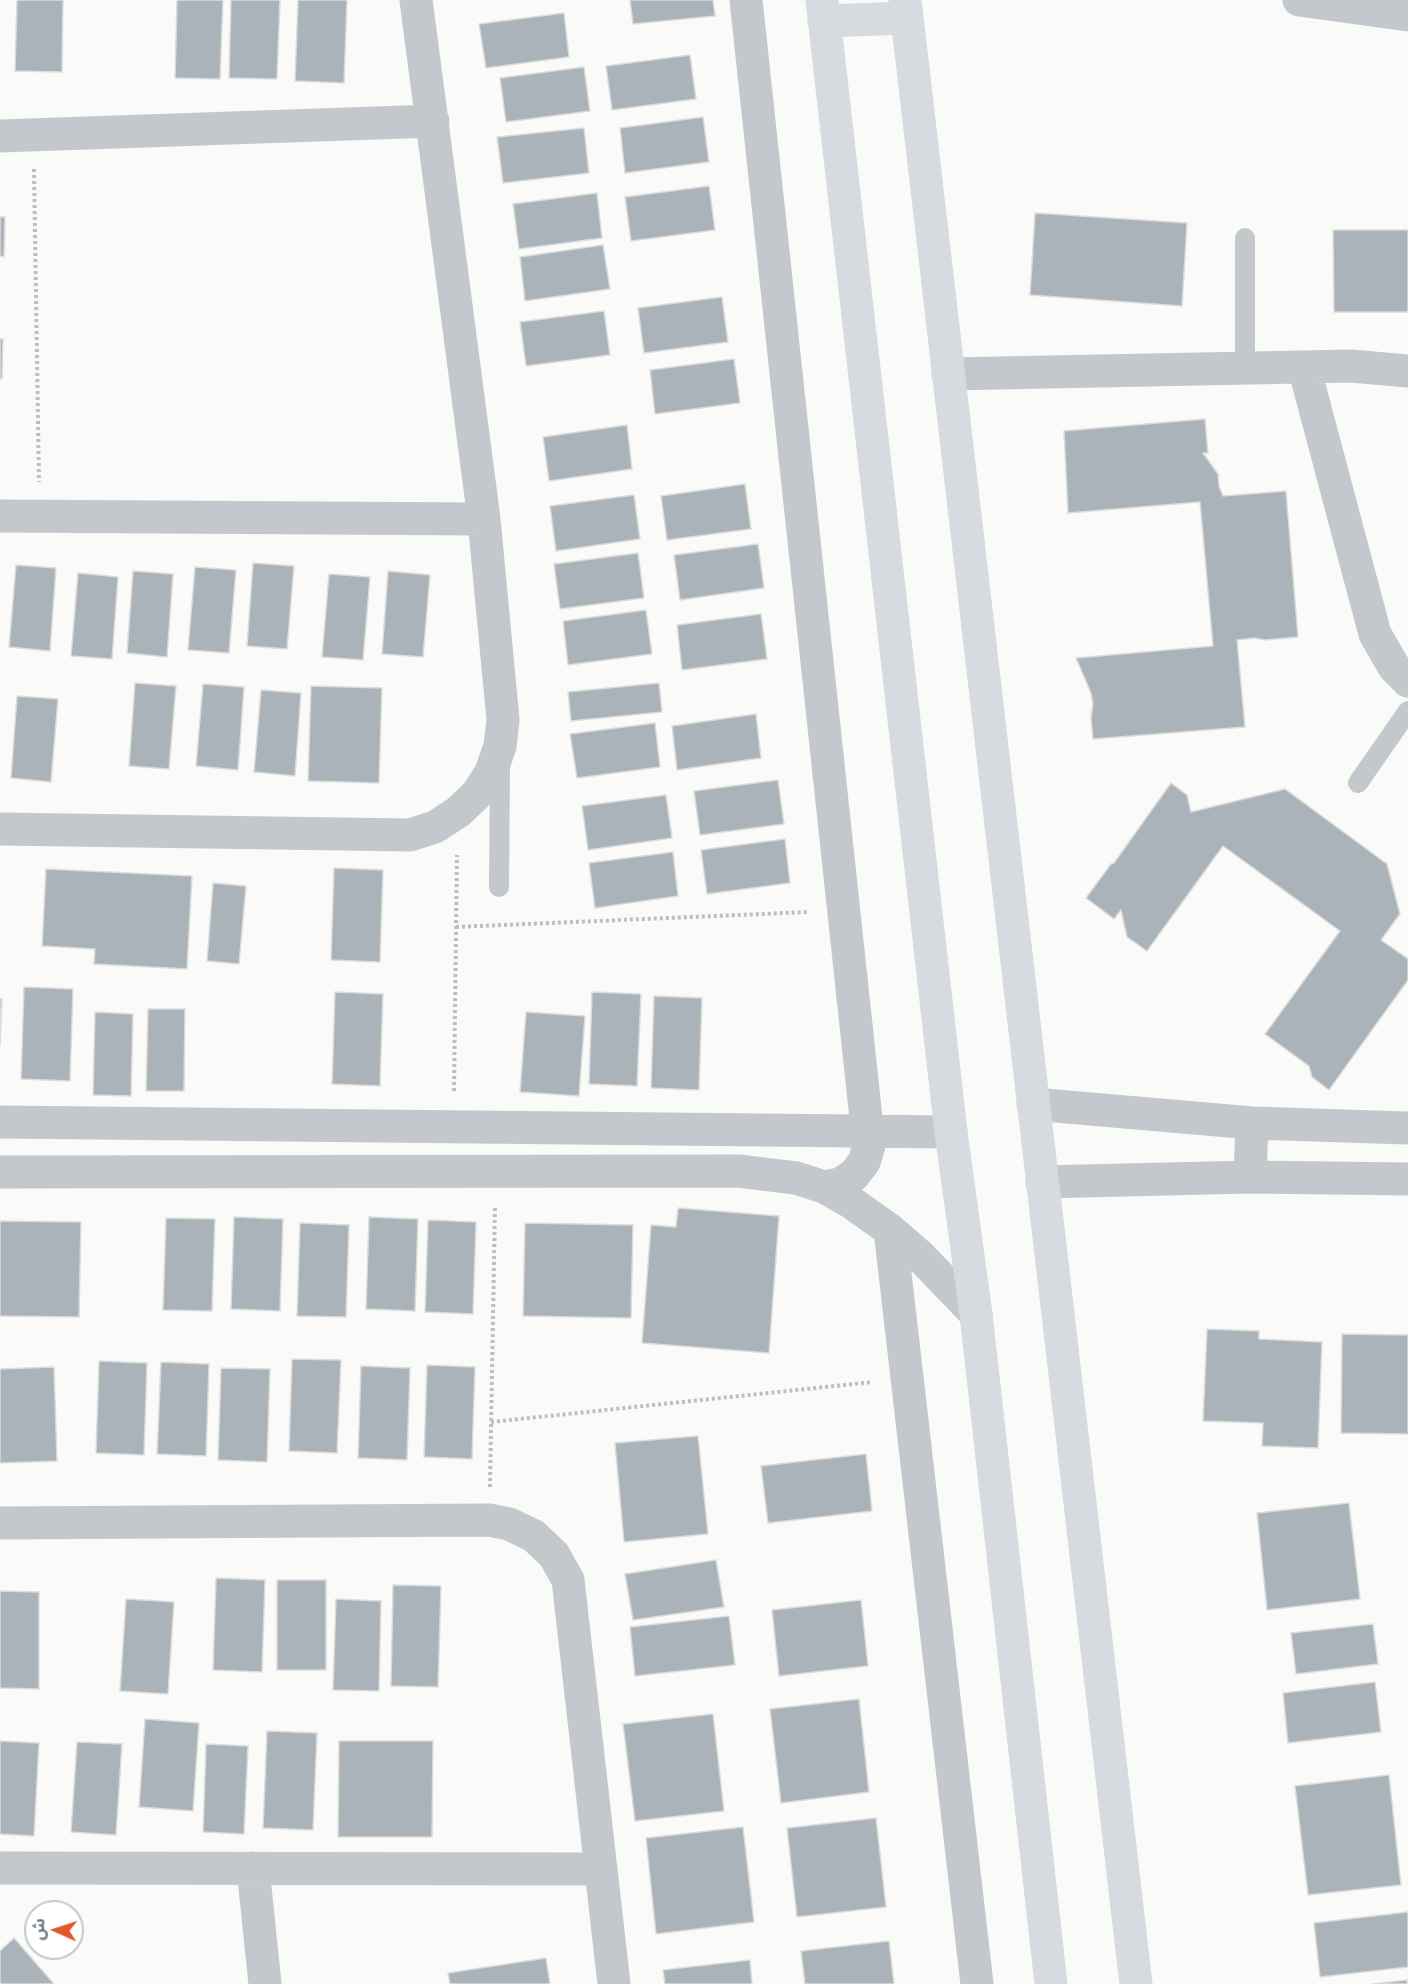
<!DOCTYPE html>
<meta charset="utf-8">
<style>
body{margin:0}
#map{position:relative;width:1408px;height:1984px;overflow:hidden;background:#fafaf8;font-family:"Exo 2","Noto Sans Arabic",sans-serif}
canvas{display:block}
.north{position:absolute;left:24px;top:1900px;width:60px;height:60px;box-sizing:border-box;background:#fff;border:2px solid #c1c8cd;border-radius:50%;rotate:273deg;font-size:16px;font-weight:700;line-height:24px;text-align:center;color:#657683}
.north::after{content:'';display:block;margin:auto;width:21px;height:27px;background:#e4572e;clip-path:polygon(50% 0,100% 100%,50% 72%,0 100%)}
</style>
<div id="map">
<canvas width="1408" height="1984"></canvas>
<div class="north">ش</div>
</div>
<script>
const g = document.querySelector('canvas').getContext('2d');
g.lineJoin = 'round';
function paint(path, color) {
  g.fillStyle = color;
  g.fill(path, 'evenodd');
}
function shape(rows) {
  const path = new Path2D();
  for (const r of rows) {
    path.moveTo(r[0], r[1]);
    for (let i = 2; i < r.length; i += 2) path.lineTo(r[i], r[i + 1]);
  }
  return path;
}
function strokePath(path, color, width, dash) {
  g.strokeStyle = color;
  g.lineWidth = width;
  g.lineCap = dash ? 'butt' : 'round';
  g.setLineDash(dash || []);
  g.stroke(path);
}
const building = shape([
 [17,0,63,0,62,72,15,71,17,0],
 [177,0,223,0,220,79,175,78,177,0],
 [231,0,280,0,277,79,229,78,231,0],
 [298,0,347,0,344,83,295,81,298,0],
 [630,0,713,0,715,16,633,24,630,0],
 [564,13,569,57,486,68,479,24,564,13],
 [690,55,696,99,612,110,606,66,690,55],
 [584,67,590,111,506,122,500,78,584,67],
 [703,117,709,162,625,173,620,128,703,117],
 [584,128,589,173,503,183,497,137,584,128],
 [709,186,715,230,631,241,625,197,709,186],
 [597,193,602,238,519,249,513,204,597,193],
 [1035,213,1187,223,1182,306,1030,295,1035,213],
 [0,217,5,217,4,257,0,256,0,217],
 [1333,230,1408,230,1408,312,1334,312,1333,230],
 [603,245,610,289,525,301,520,257,603,245],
 [722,297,728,342,644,353,638,308,722,297],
 [604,311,610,355,526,366,520,322,604,311],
 [0,339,3,339,2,379,0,379,0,339],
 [734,359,740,403,655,414,650,370,734,359],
 [1205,419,1208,453,1203,453,1218,474,1219,486,1223,496,1286,491,1298,637,1265,640,1254,638,1237,640,1245,727,1093,739,1091,718,1093,704,1091,693,1076,658,1213,646,1200,502,1068,513,1064,431,1205,419],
 [627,425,632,469,549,481,543,437,627,425],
 [745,484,751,529,667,540,661,496,745,484],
 [634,495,640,539,556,551,550,506,634,495],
 [758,544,764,588,680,600,674,555,758,544],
 [638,553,644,598,560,609,554,564,638,553],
 [253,563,294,566,287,649,247,646,253,563],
 [16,565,56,568,50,651,9,647,16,565],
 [195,567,236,570,229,653,188,650,195,567],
 [133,571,173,574,167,657,127,653,133,571],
 [388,571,430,575,423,657,382,654,388,571],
 [78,573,118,577,112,659,71,656,78,573],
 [329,574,370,577,363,660,322,657,329,574],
 [646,610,652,654,568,665,563,621,646,610],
 [761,614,767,659,682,670,677,625,761,614],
 [135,683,176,686,169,769,129,766,135,683],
 [659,683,662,712,571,721,568,692,659,683],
 [203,684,244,687,238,770,196,766,203,684],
 [311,686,382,688,379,783,308,781,311,686],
 [261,690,301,693,295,776,254,772,261,690],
 [17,696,58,699,51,782,11,778,17,696],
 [756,714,761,758,677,770,672,726,756,714],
 [655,723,660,767,577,778,570,734,655,723],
 [778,780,784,824,700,835,694,791,778,780],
 [1171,783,1187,795,1191,812,1285,789,1387,864,1400,914,1381,940,1408,959,1408,980,1329,1090,1312,1077,1309,1066,1265,1034,1340,931,1223,846,1147,951,1127,937,1121,910,1114,919,1086,898,1111,864,1114,863,1171,783],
 [666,795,672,838,588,850,582,806,666,795],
 [785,839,790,883,707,894,701,850,785,839],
 [673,852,678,896,595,908,589,863,673,852],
 [334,868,383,870,380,962,331,960,334,868],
 [46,869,192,876,187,969,94,964,95,949,42,946,46,869],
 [213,883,246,886,239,964,207,961,213,883],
 [24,987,73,989,70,1081,21,1079,24,987],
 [335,992,383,994,380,1086,332,1084,335,992],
 [592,992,641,994,637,1086,589,1084,592,992],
 [654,996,702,998,699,1090,651,1088,654,996],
 [0,999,2,999,0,1046,0,999],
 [148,1009,185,1009,184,1091,146,1091,148,1009],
 [95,1012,133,1014,131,1096,93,1095,95,1012],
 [526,1012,585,1016,579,1096,520,1092,526,1012],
 [678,1208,779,1216,769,1353,642,1343,651,1225,676,1227,678,1208],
 [234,1217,283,1219,280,1311,231,1309,234,1217],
 [369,1217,418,1219,415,1311,366,1309,369,1217],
 [166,1218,215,1219,212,1311,163,1310,166,1218],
 [428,1220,476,1222,473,1314,425,1312,428,1220],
 [0,1221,81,1222,79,1317,0,1316,0,1221],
 [300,1223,349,1225,346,1317,297,1316,300,1223],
 [525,1223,633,1225,631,1318,523,1316,525,1223],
 [1207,1329,1259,1331,1259,1339,1322,1342,1318,1448,1262,1446,1263,1423,1203,1421,1207,1329],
 [1342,1334,1408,1335,1408,1434,1341,1433,1342,1334],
 [292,1359,341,1360,337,1453,289,1451,292,1359],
 [99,1361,147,1363,144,1455,96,1453,99,1361],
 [161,1362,209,1364,206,1456,157,1454,161,1362],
 [427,1365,475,1367,472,1459,424,1457,427,1365],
 [361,1366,410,1368,407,1460,358,1458,361,1366],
 [54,1367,57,1461,0,1463,0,1369,54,1367],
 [221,1368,270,1369,267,1462,218,1460,221,1368],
 [698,1436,708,1534,624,1542,615,1443,698,1436],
 [866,1454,872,1511,768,1523,761,1466,866,1454],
 [1349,1503,1360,1599,1267,1610,1257,1513,1349,1503],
 [716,1560,724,1607,633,1620,625,1574,716,1560],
 [216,1578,265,1580,262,1672,213,1670,216,1578],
 [277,1580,326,1580,326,1670,277,1670,277,1580],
 [393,1585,441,1586,438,1687,391,1686,393,1585],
 [0,1591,39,1592,39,1689,0,1688,0,1591],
 [126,1599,174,1602,168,1694,120,1691,126,1599],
 [336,1599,381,1601,379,1691,333,1690,336,1599],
 [861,1600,868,1666,779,1676,772,1610,861,1600],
 [729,1616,735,1665,635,1676,630,1627,729,1616],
 [1373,1624,1378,1664,1296,1674,1291,1633,1373,1624],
 [1375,1682,1381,1732,1288,1743,1283,1693,1375,1682],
 [859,1699,869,1792,781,1803,770,1709,859,1699],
 [713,1714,724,1811,635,1821,623,1724,713,1714],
 [145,1719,199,1723,193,1811,139,1807,145,1719],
 [267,1731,317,1733,313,1830,263,1828,267,1731],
 [0,1741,39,1743,34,1836,0,1834,0,1741],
 [339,1741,433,1741,432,1837,338,1837,339,1741],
 [77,1742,122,1744,116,1835,71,1832,77,1742],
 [206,1744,248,1746,244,1834,203,1832,206,1744],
 [1389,1775,1401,1885,1308,1895,1295,1786,1389,1775],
 [876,1818,886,1907,797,1917,787,1828,876,1818],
 [743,1827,754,1922,656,1934,646,1838,743,1827],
 [1408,1912,1408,1967,1320,1977,1314,1923,1408,1912],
 [14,1938,54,1984,0,1984,0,1951,14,1938],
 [889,1941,894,1984,805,1984,801,1951,889,1941],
 [546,1958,550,1984,450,1984,448,1973,546,1958],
 [750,1960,752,1984,665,1984,663,1970,750,1960],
 [1407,1980,1407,1984,1373,1984,1407,1980]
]);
paint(building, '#aab3b9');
strokePath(building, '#dcdcda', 1.5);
strokePath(shape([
 [34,169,39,482],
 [456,927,809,912],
 [454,1091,457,855],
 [491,1422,873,1382],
 [490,1487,495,1206]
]), '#bbbfc2', 4, [3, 3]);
strokePath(shape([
 [1245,368,1245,238],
 [1358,783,1408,711],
 [499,887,500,764]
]), '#c3c8cc', 20);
strokePath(shape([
 [746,0,869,1146,864,1162,854,1175,840,1184,824,1187],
 [1299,0,1408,15],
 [0,136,433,121],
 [1304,367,1375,634,1394,667,1408,681],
 [948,374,1351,366,1408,371],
 [0,516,484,519],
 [0,829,410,835,435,827,458,812,477,794,491,772,500,746,503,720,484,519,416,0],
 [1033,1104,1252,1123,1408,1128],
 [0,1122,951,1132],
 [0,1172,738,1171,796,1178,824,1187,852,1203,890,1230,920,1256,976,1314],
 [1250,1177,1252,1123],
 [1042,1182,1250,1177,1408,1179],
 [890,1230,977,1984],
 [0,1523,489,1520,509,1524,534,1536,554,1555,568,1580,614,1984],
 [0,1868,601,1869],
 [253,1868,265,1984]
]), '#c3c8cc', 33);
strokePath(shape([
 [822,0,951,1132,976,1314,1051,1984],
 [905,0,1136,1984],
 [824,21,907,18]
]), '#d6dbdf', 33);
</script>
